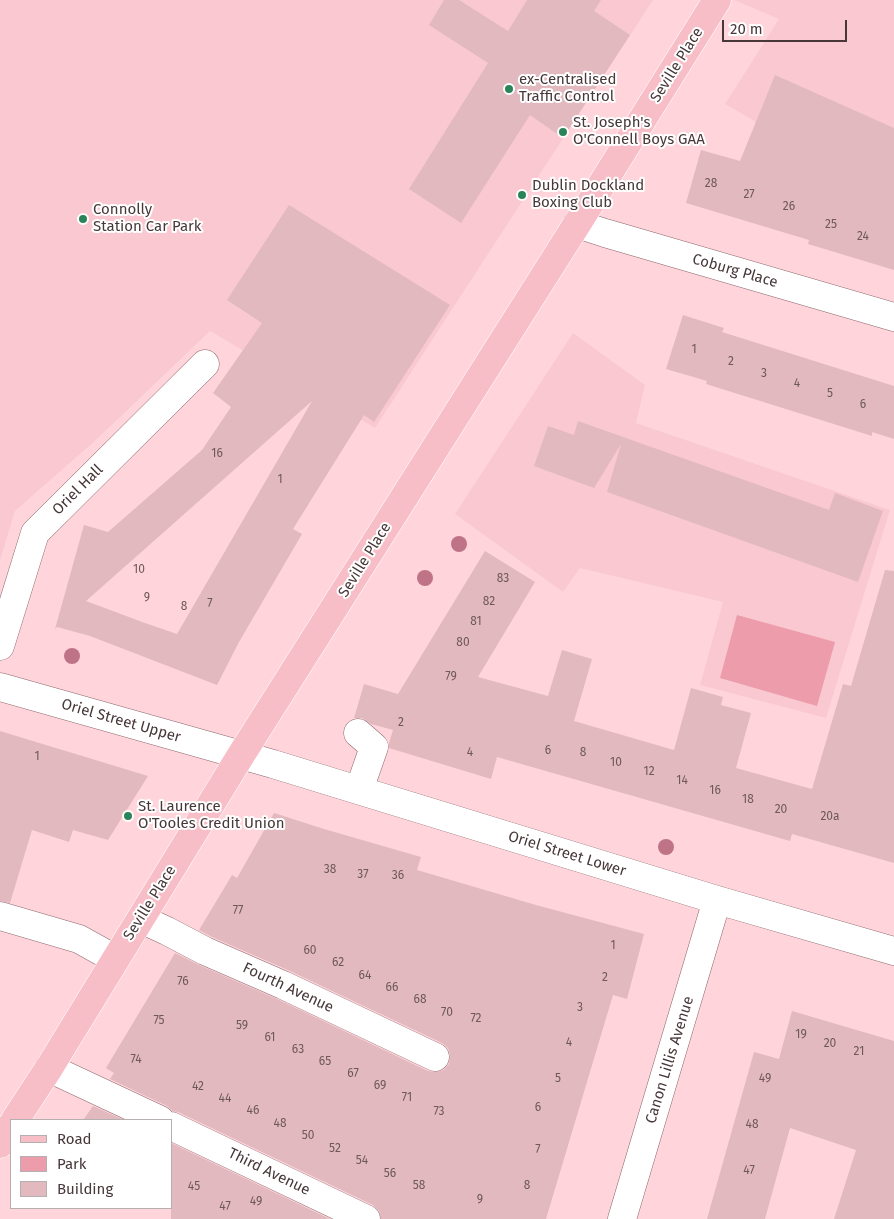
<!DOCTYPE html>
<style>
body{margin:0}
#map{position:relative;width:894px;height:1219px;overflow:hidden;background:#ffd5db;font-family:"Fira Sans",sans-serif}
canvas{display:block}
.legend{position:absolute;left:10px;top:1119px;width:162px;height:90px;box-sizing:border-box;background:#fff;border:1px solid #b5afb0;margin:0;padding:6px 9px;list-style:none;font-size:15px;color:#473739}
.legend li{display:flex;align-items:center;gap:10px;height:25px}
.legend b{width:25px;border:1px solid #b5afb0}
.scale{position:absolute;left:722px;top:20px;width:125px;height:22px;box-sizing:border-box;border:2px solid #473739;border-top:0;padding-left:6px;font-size:15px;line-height:18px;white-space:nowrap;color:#473739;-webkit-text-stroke:4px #fff;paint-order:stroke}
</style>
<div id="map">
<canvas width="894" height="1219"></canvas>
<ul class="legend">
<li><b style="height:6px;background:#f7bec8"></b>Road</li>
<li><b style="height:14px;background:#ec9caa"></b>Park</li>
<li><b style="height:14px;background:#e2b9bf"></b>Building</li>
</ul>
<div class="scale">20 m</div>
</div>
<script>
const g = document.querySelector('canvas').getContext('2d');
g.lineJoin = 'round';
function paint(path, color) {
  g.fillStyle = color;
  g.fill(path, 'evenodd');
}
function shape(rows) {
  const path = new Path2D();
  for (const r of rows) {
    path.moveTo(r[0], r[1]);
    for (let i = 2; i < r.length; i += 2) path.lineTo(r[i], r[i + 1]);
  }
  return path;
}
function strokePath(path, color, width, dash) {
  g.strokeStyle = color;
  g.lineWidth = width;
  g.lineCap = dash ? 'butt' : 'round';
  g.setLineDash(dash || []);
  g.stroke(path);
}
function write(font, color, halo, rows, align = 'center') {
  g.font = font + ' "Fira Sans",sans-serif';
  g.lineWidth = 4;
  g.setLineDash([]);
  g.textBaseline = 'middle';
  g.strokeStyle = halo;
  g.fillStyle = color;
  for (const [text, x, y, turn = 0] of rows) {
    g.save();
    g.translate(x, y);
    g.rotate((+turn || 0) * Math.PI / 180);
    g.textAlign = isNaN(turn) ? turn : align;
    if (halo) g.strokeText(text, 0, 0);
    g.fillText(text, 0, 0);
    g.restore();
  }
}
paint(shape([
 [0,0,653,0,375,428,210,331,97,439,15,511,0,560],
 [734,0,894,0,894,178,815,156,725,104,779,19],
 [573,333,645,385,636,423,890,510,826,718,700,685,723,602,580,568,563,592,455,514]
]), '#fac8d0');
paint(shape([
 [737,615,835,642,817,706,720,678]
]), '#ec9caa');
paint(shape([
 [444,0,459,0,508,31,527,0,601,0,594,11,630,35,563,138,530,115,461,223,409,189,488,63,429,25],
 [775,75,894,128,894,270,808,244,809,240,686,203,701,150,740,161],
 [289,205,450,305,374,422,364,415,293,529,302,534,239,642,217,685,90,636,57,627,55,629,84,525,108,532,202,450,231,407,213,393,262,323,227,300],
 [312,401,177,634,145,623,86,601],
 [683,315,724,328,722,332,894,386,894,439,872,432,872,436,706,384,707,381,666,369],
 [578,421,829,510,835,493,883,511,858,582,607,492,621,444,594,488,534,466,548,426,574,435],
 [485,551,535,582,478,677,548,696,562,650,592,659,574,721,674,750,691,688,723,697,721,705,751,713,736,768,812,789,843,684,851,686,885,570,894,571,894,863,792,834,790,841,497,757,491,779,389,748,389,743,393,730,371,724,362,718,354,718,364,684,398,694],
 [0,731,148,776,108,840,73,830,69,842,32,830,10,903,0,901],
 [274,813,324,829,421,857,417,870,536,905,644,934,627,999,613,995,546,1219,381,1219,379,1211,373,1205,178,1112,173,1111,167,1106,110,1079,114,1073,106,1068,175,953,199,965,277,999,428,1071,437,1072,444,1070,449,1064,450,1055,448,1048,442,1043,290,971,212,937,199,930,232,875,237,878],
 [792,1011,894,1041,894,1219,834,1219,856,1150,790,1128,765,1219,707,1219,754,1052,779,1059],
 [93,1106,124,1120,83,1120],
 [171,1143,330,1219,171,1219]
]), '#e2b9bf');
const minor = shape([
 [577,224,605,233,894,317],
 [0,646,35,533,205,364],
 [0,687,273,764,717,900,894,951],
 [358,733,374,747,359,790],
 [0,916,79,939,115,959],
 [141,919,167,931,205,951,283,985,435,1057],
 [49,1068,160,1120],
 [171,1126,366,1219],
 [622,1219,717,900]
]);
const major = shape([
 [15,1120,49,1068,241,755,577,224,717,0],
 [0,1144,11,1126]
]);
strokePath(minor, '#8b666c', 29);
strokePath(major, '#fff', 29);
strokePath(minor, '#fff', 28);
strokePath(major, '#f7bec8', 28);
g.fillStyle = '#be7486';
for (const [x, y] of [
 [459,544],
 [425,578],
 [72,656],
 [666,847]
]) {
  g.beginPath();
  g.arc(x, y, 8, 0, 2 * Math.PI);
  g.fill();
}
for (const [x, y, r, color] of [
 [509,89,5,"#2b8459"],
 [563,132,5,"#2b8459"],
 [522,195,5,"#2b8459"],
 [83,219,5,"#2b8459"],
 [128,816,5,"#2b8459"]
]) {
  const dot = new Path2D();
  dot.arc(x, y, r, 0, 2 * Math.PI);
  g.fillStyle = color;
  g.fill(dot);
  strokePath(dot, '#fff', 2);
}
write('12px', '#6e585a', null, [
 ["28",711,184],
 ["27",749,195],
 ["26",789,207],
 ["25",831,225],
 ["24",863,237],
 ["1",694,350],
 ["2",731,362],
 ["3",764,374],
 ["4",797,384],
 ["5",830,394],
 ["6",863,405],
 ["16",217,454],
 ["1",280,480],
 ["10",139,570],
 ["83",503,579],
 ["9",147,598],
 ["82",489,602],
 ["7",210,604],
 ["8",184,607],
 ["81",476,622],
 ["80",463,643],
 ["79",451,677],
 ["2",401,723],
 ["6",548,751],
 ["4",470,753],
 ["8",583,753],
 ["1",37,757],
 ["10",616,763],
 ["12",649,772],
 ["14",682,781],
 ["16",715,791],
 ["18",748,800],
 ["20",781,810],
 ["20a",830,817],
 ["38",330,870],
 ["37",363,875],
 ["36",398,876],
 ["77",238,911],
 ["1",613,946],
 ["60",310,951],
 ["62",338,963],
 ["64",365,976],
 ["2",605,978],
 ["76",183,982],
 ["66",392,988],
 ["68",420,1000],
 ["3",580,1008],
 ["70",447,1013],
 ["72",476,1019],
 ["75",159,1021],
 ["59",242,1026],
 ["19",801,1035],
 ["61",270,1038],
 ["4",569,1043],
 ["20",830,1044],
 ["63",298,1050],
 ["21",859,1052],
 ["74",136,1060],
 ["65",325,1062],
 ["67",353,1074],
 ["5",558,1079],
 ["49",765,1079],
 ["69",380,1086],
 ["42",198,1087],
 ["71",407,1098],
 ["44",225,1099],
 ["6",538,1108],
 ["46",253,1111],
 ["73",439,1112],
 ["48",280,1124],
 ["48",752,1125],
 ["50",308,1136],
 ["52",335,1149],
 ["7",538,1150],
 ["54",362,1161],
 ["47",749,1171],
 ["56",390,1174],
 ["58",419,1186],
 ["8",527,1186],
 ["45",194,1187],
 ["9",480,1200],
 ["49",256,1202],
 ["47",225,1207]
]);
write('15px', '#473739', '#fff', [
 ["Seville Place",677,65,-58],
 ["Coburg Place",735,271,16],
 ["Oriel Hall",78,490,-45],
 ["Seville Place",365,560,-58],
 ["Oriel Street Upper",121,721,16],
 ["Oriel Street Lower",567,854,17],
 ["Seville Place",150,903,-58],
 ["Fourth Avenue",288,988,25],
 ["Canon Lillis Avenue",670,1060,-73],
 ["Third Avenue",269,1172,26]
]);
write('15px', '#473739', '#fff', [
 ["ex-Centralised",519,80],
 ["Traffic Control",519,97],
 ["St. Joseph's",573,123],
 ["O'Connell Boys GAA",573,140],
 ["Dublin Dockland",532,186],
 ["Boxing Club",532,203],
 ["Connolly",93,210],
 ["Station Car Park",93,227],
 ["St. Laurence",138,807],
 ["O'Tooles Credit Union",138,824]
], 'left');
</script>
